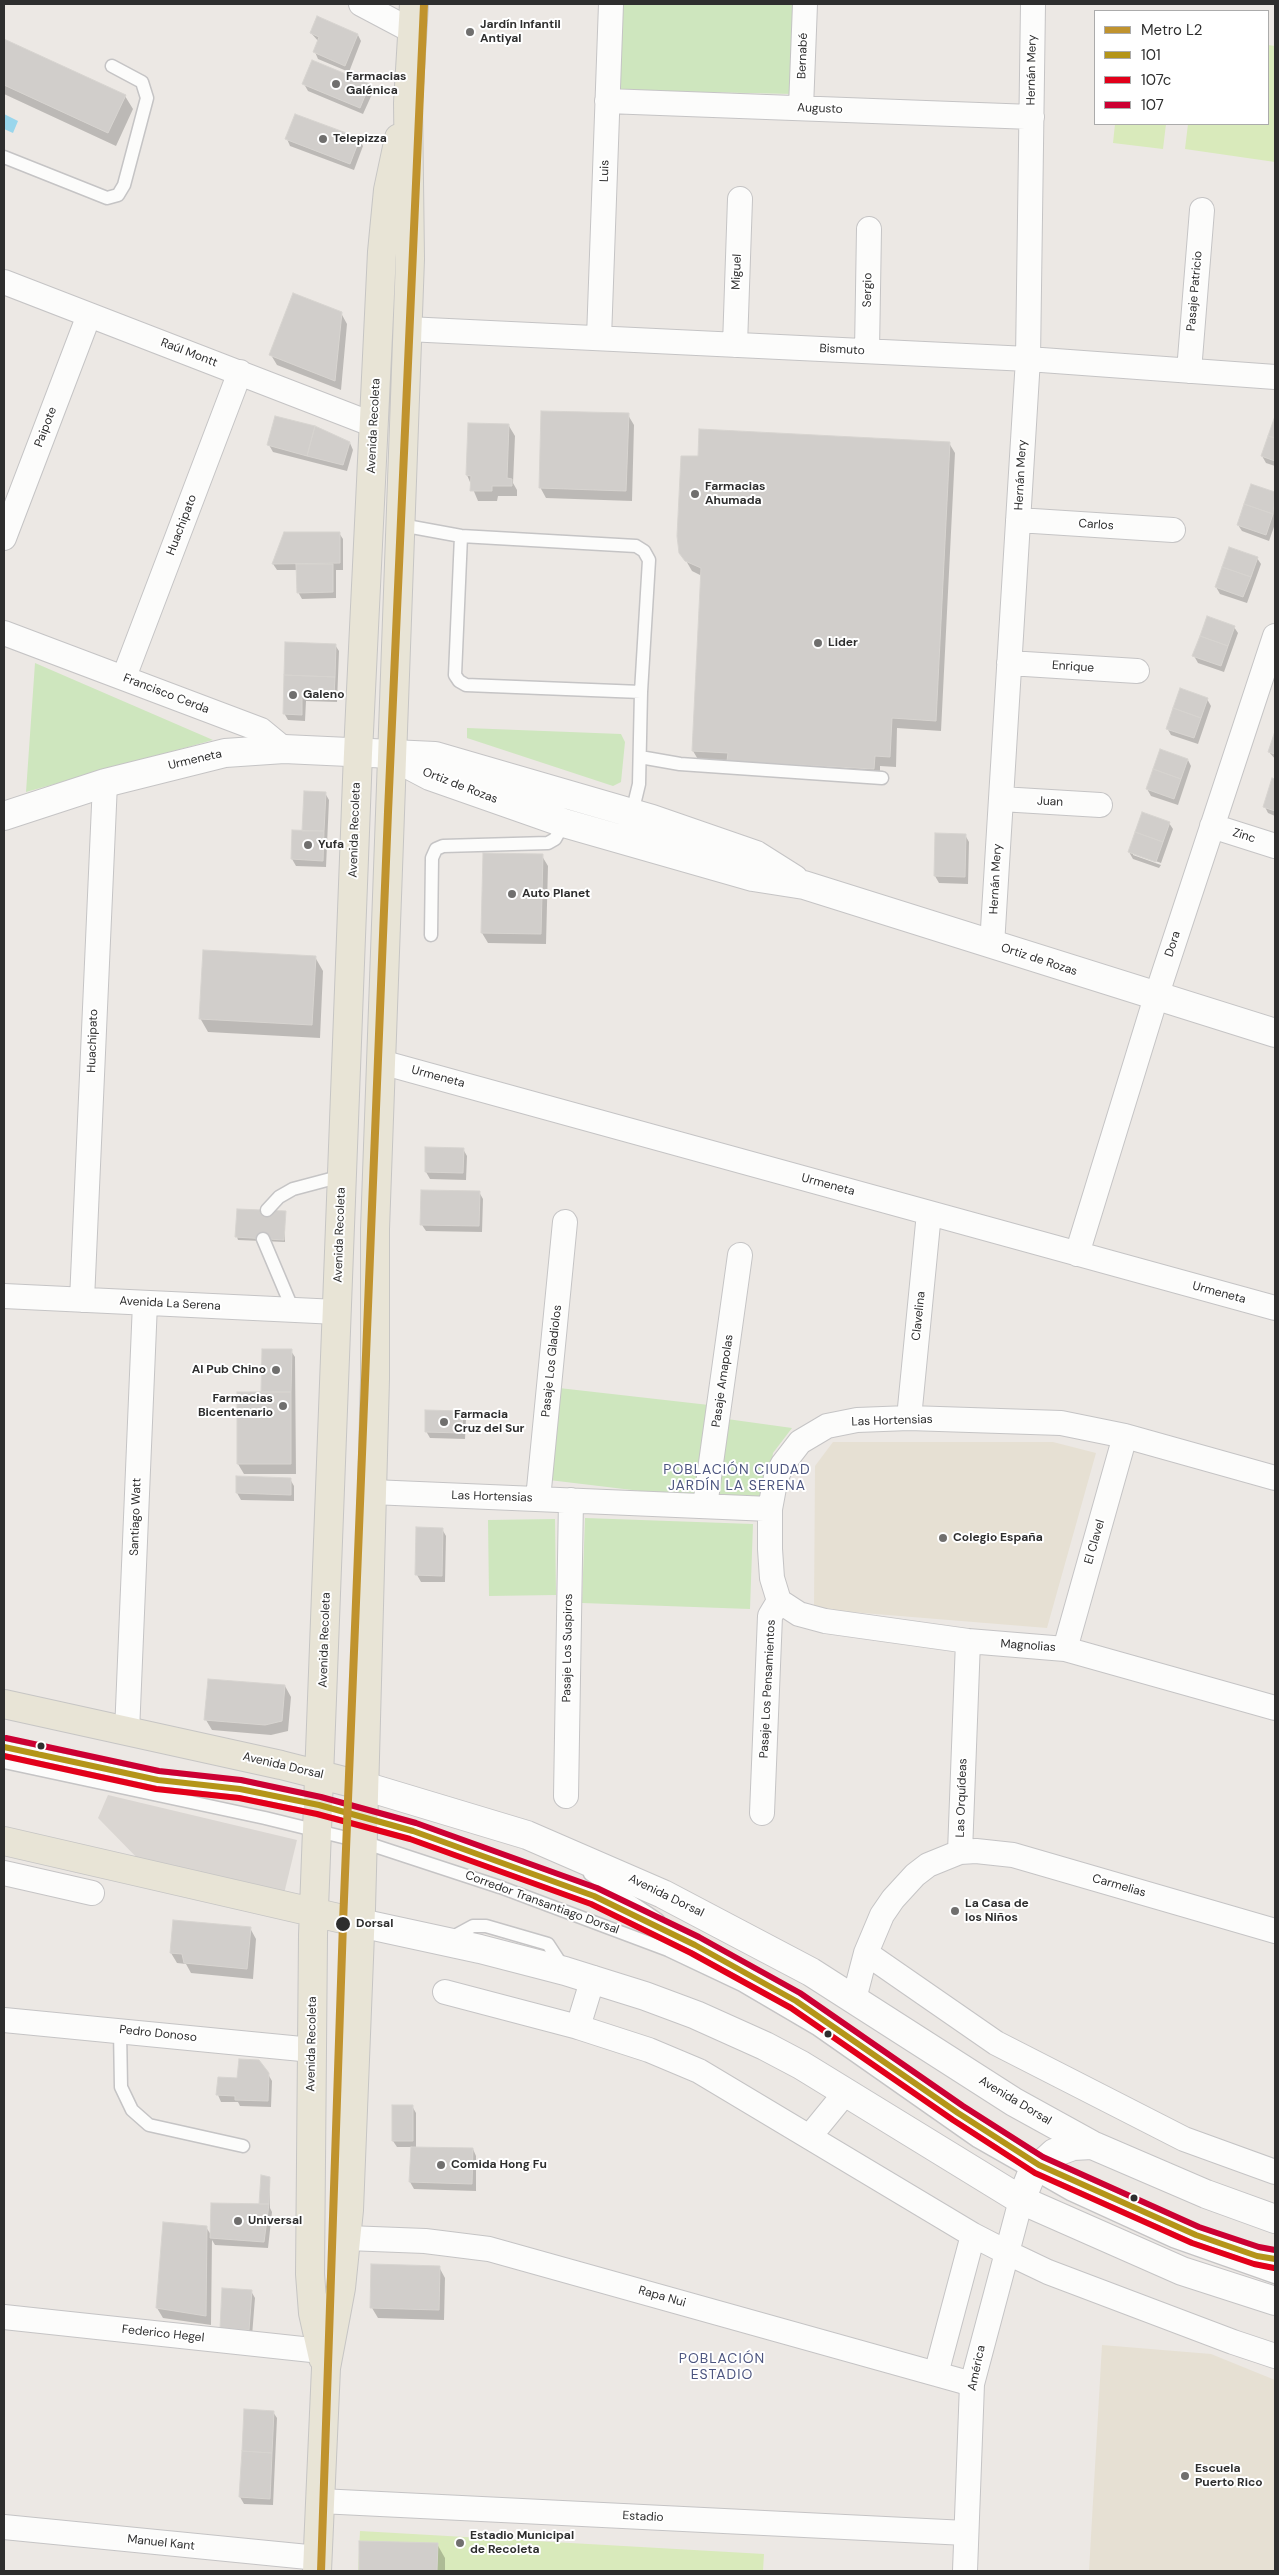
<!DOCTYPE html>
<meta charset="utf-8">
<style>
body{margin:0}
#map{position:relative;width:1279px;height:2575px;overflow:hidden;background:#ece8e4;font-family:"DM Sans",sans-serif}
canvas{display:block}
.frame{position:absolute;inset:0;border:5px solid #2e2e2e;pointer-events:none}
.legend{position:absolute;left:1094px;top:10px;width:175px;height:115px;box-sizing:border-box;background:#fff;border:1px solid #ababab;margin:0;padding:6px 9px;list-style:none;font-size:15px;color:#2e2e2e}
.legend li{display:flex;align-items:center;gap:10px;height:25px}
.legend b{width:25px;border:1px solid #ababab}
</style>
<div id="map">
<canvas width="1279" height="2575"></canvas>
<div class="frame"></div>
<ul class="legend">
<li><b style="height:6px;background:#c0932e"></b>Metro L2</li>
<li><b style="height:6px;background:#b49519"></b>101</li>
<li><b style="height:6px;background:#e2001a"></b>107c</li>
<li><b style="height:6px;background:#c03"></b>107</li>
</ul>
</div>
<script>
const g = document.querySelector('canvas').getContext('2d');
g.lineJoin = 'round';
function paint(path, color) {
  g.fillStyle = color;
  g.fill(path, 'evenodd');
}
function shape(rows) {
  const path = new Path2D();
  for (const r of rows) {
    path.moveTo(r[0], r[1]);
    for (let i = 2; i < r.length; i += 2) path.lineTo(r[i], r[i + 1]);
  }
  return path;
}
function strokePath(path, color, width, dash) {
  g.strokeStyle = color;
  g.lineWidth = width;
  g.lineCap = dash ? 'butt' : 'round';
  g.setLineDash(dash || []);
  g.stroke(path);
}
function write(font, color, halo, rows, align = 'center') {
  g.font = font + ' "DM Sans",sans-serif';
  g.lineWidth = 4;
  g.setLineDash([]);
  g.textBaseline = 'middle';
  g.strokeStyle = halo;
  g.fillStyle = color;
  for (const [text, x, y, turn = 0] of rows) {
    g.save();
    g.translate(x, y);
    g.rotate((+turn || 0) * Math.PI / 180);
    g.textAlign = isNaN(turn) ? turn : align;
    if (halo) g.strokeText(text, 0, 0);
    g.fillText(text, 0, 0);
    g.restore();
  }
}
paint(shape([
 [833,1442,1053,1442,1096,1453,1047,1628,814,1609,815,1466],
 [1102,2345,1211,2354,1275,2380,1275,2571,1089,2571]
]), '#e6e0d3');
paint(shape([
 [615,4,794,4,792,94,613,90],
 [35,663,213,740,26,792],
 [467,728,621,734,625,742,621,782,613,786,467,738],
 [559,1388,709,1405,699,1498,549,1480],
 [727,1419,792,1428,773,1453,766,1505,716,1498],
 [585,1518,753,1524,750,1609,582,1603],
 [555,1519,556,1595,489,1596,488,1520]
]), '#cee6be');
paint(shape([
 [1268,45,1275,46,1275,162,1185,149,1188,124,1268,124],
 [1115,124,1166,124,1163,149,1113,143],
 [360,2531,764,2554,763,2571,358,2571]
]), '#d9eabb');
paint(shape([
 [108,1795,297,1840,283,1898,144,1865,98,1818]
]), '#dad6d2');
paint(shape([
 [4,114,18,121,13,133,4,129]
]), '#99d6ec');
paint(shape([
 [311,33,358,35,361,41,349,72,318,59,315,52,319,42],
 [4,40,125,96,133,109,116,146,4,94],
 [304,84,369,85,373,92,363,114,308,91],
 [287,139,359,139,363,146,354,170,290,146],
 [341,313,347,324,341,390,277,365,271,355],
 [628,415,634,425,632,501,546,498,540,487],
 [1275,419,1275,466,1266,463,1262,456],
 [509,426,515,436,513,483,517,490,517,496,498,496,497,501,478,501,467,475],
 [350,443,353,450,347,471,273,452,269,445],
 [949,443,955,453,941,731,897,728,896,767,880,766,880,779,699,761,693,751,702,576,692,571,681,552],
 [1252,486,1275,494,1275,524,1269,541,1242,531,1238,525],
 [339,533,343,539,343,570,336,570,336,598,302,599,298,592,298,570,277,570,273,564],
 [1257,558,1261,564,1247,603,1220,594,1216,587],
 [1234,627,1238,633,1224,672,1198,663,1194,656],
 [335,645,339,651,337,702,306,701,305,721,288,720,284,713],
 [1207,699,1211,706,1198,744,1171,735,1167,728],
 [1275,733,1275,759,1269,752],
 [1188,760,1191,766,1178,805,1151,796,1147,789],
 [1273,780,1275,781,1275,816,1268,813,1265,807],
 [325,793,329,800,326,867,296,866,292,859,304,832],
 [1169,823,1173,829,1161,863,1133,853,1133,855,1161,865,1159,868,1133,859,1129,852],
 [965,835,969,842,968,884,939,883,935,876],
 [542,856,548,866,546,944,488,943,482,933],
 [315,957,323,971,320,1038,208,1032,200,1018],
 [426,1148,463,1149,467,1156,466,1180,430,1179,426,1172],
 [479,1192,483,1199,482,1232,426,1231,422,1225],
 [285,1212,285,1242,238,1240,237,1237],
 [291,1351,295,1357,296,1474,244,1474,238,1464,238,1393,262,1393],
 [462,1412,466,1419,465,1439,430,1438,426,1431],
 [290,1479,294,1486,294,1501,241,1500,237,1493],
 [442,1529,446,1536,445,1582,421,1582,417,1575],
 [285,1686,291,1697,288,1731,271,1735,212,1730,206,1720],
 [250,1928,256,1939,253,1979,191,1973,186,1964,177,1963,171,1953],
 [268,2074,272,2081,271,2107,240,2106,238,2102,221,2102,218,2095,219,2079,238,2080],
 [412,2106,416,2113,416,2148,473,2149,476,2156,476,2191,414,2189,410,2182,412,2147,397,2147,393,2141],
 [270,2178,270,2208,272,2212,268,2248,215,2245,212,2240,211,2325,163,2318,157,2308,206,2227,211,2235,261,2205],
 [373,2266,439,2267,445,2278,444,2320,378,2318,372,2308],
 [251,2291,255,2298,252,2336,225,2334,221,2328],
 [273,2412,277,2418,273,2505,244,2504,240,2497],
 [361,2542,437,2544,445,2558,445,2571,360,2571]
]), '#0003');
const building = shape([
 [317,16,358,34,345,66,313,52,319,37,310,33,317,16],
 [4,39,126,95,108,133,4,85,4,39],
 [312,60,370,84,360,108,302,84,312,60],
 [295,114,360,138,350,164,285,139,295,114],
 [293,293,342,312,335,381,269,355,293,293],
 [541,411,629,413,626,491,539,488,541,411],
 [275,416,315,426,307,456,267,445,275,416],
 [1275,416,1275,438,1268,436,1275,416],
 [468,423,509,424,507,478,512,479,512,486,492,486,492,491,470,491,471,476,466,475,468,423],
 [315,426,350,442,343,465,307,456,315,426],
 [699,429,950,442,936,721,892,718,890,757,875,756,874,769,727,761,728,753,692,751,701,568,685,561,679,553,677,536,681,456,698,456,699,429],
 [1268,436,1275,438,1275,461,1261,456,1268,436],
 [1251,484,1275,492,1273,514,1244,504,1251,484],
 [1244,504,1273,514,1266,535,1237,525,1244,504],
 [284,532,340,532,340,563,272,564,284,532],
 [1229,547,1258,557,1251,577,1222,567,1229,547],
 [296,564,333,564,333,592,297,593,296,564],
 [1222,567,1251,577,1243,597,1215,587,1222,567],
 [1207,616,1235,626,1228,646,1200,636,1207,616],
 [1200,636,1228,646,1221,666,1192,656,1200,636],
 [285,642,336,644,335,677,284,675,285,642],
 [284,675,335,677,334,696,302,694,302,715,283,714,284,675],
 [1180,688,1208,698,1201,718,1173,708,1180,688],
 [1173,708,1201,718,1194,738,1166,729,1173,708],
 [1275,731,1275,754,1268,752,1275,731],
 [1160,749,1188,759,1181,779,1153,769,1160,749],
 [1153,769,1181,779,1174,799,1146,789,1153,769],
 [1272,778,1275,779,1275,811,1263,807,1272,778],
 [304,791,326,792,324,831,302,831,304,791],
 [1142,812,1170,822,1163,842,1135,832,1142,812],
 [292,830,324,831,323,861,291,859,292,830],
 [1135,832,1163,842,1156,862,1128,852,1135,832],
 [935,833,966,834,965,877,934,876,935,833],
 [483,853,543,854,541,934,481,933,483,853],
 [203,950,316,956,312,1025,199,1019,203,950],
 [425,1147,464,1148,463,1173,425,1172,425,1147],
 [421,1190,480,1191,479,1226,420,1225,421,1190],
 [237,1209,286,1211,284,1240,235,1237,237,1209],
 [262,1349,292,1349,291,1392,261,1392,262,1349],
 [237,1392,291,1392,291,1464,237,1464,237,1392],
 [425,1410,463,1411,462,1433,425,1432,425,1410],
 [236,1476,291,1478,291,1495,236,1493,236,1476],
 [416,1527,443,1528,442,1576,415,1575,416,1527],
 [208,1679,285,1685,282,1721,265,1725,204,1720,208,1679],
 [173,1920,251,1927,247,1969,184,1963,182,1954,170,1953,173,1920],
 [239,2059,259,2060,269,2073,268,2101,235,2100,235,2096,216,2095,218,2077,237,2078,239,2059],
 [392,2105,413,2105,413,2141,392,2141,392,2105],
 [411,2147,473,2148,472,2184,409,2182,411,2147],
 [261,2175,270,2177,269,2204,259,2204,261,2175],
 [211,2203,269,2204,264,2242,210,2238,211,2203],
 [163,2222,207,2226,206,2316,156,2308,163,2222],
 [371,2264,440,2266,439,2310,370,2308,371,2264],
 [222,2288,252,2290,249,2330,220,2328,222,2288],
 [244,2409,274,2411,272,2453,242,2451,244,2409],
 [242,2451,272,2453,270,2499,239,2497,242,2451],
 [359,2541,438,2543,437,2571,359,2571,359,2541]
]);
paint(building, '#d1cecb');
strokePath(building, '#d7d4d0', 1);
const lane = shape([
 [4,157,107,198,118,195,124,185,147,98,142,82,112,66],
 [401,525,461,536,636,546,644,551,649,560,641,692,639,784,632,813,624,827,614,836],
 [461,536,455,675,459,681,466,685,641,692],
 [640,757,680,764,882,778],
 [431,935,432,858,436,849,443,846,548,843,555,839,564,823],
 [267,1210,279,1197,293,1189,342,1176],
 [263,1239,293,1310],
 [4,1747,158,1780,240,1789,319,1805,413,1831,594,1896,695,1945,796,2001,958,2113,1039,2165,1196,2235,1257,2256,1275,2259],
 [4,1762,265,1818,363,1842,500,1887,668,1950,742,1985,817,2029,977,2141,1070,2194,1173,2241,1275,2277],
 [590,1874,658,1920],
 [449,1939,473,1926,486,1926,548,1944,563,1967],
 [120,2030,121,2087,132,2110,149,2125,243,2146]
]);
const street = shape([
 [361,4,412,31],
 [607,101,1032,117],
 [801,108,805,4],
 [4,282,374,425],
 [407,329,1028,359,1275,377],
 [599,338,611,4],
 [735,345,740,199],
 [867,351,869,229],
 [1189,371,1202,210],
 [1018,520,1173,530],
 [4,538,89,315],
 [4,633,261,730,284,749],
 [1009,663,1137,671],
 [124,677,240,372],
 [1001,799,1100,805],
 [1212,826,1275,846],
 [992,945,1028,359,1033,4],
 [381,1062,1275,1308],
 [1077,1254,1156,997,1275,636],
 [4,1296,337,1312],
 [82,1300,105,783],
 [909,1418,929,1213],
 [372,1492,770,1509],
 [538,1499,565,1222],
 [705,1506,740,1255],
 [779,1601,772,1578,770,1549,770,1509,776,1477,783,1464,800,1442,827,1426,857,1420,909,1418,1061,1423,1125,1436,1275,1478],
 [779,1601,799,1614,825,1621,968,1641,1065,1649,1275,1708],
 [1065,1649,1125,1436],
 [127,1732,145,1303],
 [566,1796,571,1500],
 [762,1813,770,1616,779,1601],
 [960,1852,968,1641],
 [4,1873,92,1893],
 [866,1953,996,2043,1184,2139,1275,2172],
 [445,1992,578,2027,649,2050,699,2071,973,2235,1006,2252,1048,2272,1233,2342,1275,2356],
 [854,1999,866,1953,882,1915,893,1899,915,1875,928,1865,960,1852,976,1851,1013,1855,1275,1931],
 [4,2020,312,2050],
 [578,2027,593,1978],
 [810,2136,846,2092],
 [347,2238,425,2241,489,2249,972,2384],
 [4,2317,321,2351],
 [936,2374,973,2235],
 [320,2501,966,2533],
 [4,2527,318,2558],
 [965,2571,972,2384,1021,2200]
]);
const secondary = shape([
 [392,756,430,776,564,823,753,877,804,885,1275,1033],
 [4,816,105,783,225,753,284,749,435,756,652,819,756,855,794,879],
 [364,1786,527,1835,663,1894,811,1972,1014,2102,1092,2145,1206,2194,1275,2219],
 [360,1923,480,1949,565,1971,645,1996,696,2015,765,2046,801,2065,1021,2200,1182,2271,1275,2301],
 [1021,2200,1032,2173,1054,2153,1073,2146,1092,2145]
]);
const primary = shape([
 [4,1704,281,1765,364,1786],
 [4,1841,360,1923],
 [323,2358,313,2313,310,2274,313,1935,358,753,382,252,388,190,399,138],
 [317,2571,326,2368,341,2288,349,2210,361,1909,375,1379,375,1229,410,259,408,103,414,4]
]);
strokePath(lane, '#c5c4c5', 15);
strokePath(street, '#c5c4c5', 26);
strokePath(secondary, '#c5c4c5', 30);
strokePath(primary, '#c6c5c4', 30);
strokePath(lane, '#fcfcfb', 12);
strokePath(street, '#fcfcfb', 24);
strokePath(secondary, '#fcfcfb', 28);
strokePath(primary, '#e8e4d6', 28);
strokePath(shape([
 [4,1747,158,1780,240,1789,319,1805,413,1831,594,1896,695,1945,796,2001,958,2113,1039,2165,1196,2235,1257,2256,1275,2259]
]), '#b49519', 6);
strokePath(shape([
 [4,1756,156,1789,239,1798,317,1814,410,1839,591,1904,691,1953,791,2008,953,2120,1035,2173,1192,2243,1254,2264,1274,2268]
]), '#e2001a', 6);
strokePath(shape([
 [6,1738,159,1771,241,1780,321,1797,416,1823,597,1888,699,1937,800,1993,963,2106,1043,2157,1199,2227,1259,2247,1275,2250]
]), '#c03', 6);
strokePath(shape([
 [321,2571,343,1923,388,812,424,4]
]), '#c0932e', 8);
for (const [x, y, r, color] of [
 [470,32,5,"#706f6e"],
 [336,84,5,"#706f6e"],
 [323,139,5,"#706f6e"],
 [695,494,5,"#706f6e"],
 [818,643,5,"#706f6e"],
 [293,695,5,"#706f6e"],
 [308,845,5,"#706f6e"],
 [512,894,5,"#706f6e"],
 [276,1370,5,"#706f6e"],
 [283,1406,5,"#706f6e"],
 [444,1422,5,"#706f6e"],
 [943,1538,5,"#706f6e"],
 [41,1746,4.5,"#2e2e2e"],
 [955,1911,5,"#706f6e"],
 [343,1924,8,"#2e2e2e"],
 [828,2034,4.5,"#2e2e2e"],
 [441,2165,5,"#706f6e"],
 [1134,2198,4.5,"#2e2e2e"],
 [238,2221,5,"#706f6e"],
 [1185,2476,5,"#706f6e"],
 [460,2543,5,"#706f6e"]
]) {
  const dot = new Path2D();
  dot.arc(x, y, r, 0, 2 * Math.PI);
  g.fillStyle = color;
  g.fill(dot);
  strokePath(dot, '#fff', 2);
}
write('bold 12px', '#2e2e2e', '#fff', [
 ["Jardín Infantil",480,25],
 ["Antiyal",480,39],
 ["Farmacias",346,77],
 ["Galénica",346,91],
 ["Telepizza",333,139],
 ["Farmacias",705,487],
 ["Ahumada",705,501],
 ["Lider",828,643],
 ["Galeno",303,695],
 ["Yufa",318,845],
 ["Auto Planet",522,894],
 ["Al Pub Chino",266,1370,"right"],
 ["Farmacias",273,1399,"right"],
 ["Bicentenario",273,1413,"right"],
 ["Farmacia",454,1415],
 ["Cruz del Sur",454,1429],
 ["Colegio España",953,1538],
 ["La Casa de",965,1904],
 ["los Niños",965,1918],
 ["Comida Hong Fu",451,2165],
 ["Universal",248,2221],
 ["Escuela",1195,2469],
 ["Puerto Rico",1195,2483],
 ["Estadio Municipal",470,2536],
 ["de Recoleta",470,2550]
], 'left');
write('12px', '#2e2e2e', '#fff', [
 ["Bernabé",803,56,-88],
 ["Hernán Mery",1032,70,-89],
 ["Augusto",820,109,2],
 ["Luis",605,171,-88],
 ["Miguel",737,272,-88],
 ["Sergio",868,290,-89],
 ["Pasaje Patricio",1195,291,-85],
 ["Bismuto",842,350,3],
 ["Raúl Montt",189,353,21],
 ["Avenida Recoleta",374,426,-87],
 ["Paipote",46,427,-69],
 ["Hernán Mery",1021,475,-87],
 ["Huachipato",182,525,-69],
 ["Carlos",1096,525,4],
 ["Enrique",1073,667,4],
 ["Francisco Cerda",166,694,21],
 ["Urmeneta",195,760,-13],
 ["Ortiz de Rozas",460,786,21],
 ["Juan",1050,802,3],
 ["Avenida Recoleta",355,830,-88],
 ["Zinc",1244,836,17],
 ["Hernán Mery",996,879,-87],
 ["Dora",1173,944,-72],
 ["Ortiz de Rozas",1039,960,18],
 ["Huachipato",93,1041,-88],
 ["Urmeneta",438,1077,15],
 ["Urmeneta",828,1185,15],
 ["Avenida Recoleta",340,1235,-88],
 ["Urmeneta",1219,1293,15],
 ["Avenida La Serena",170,1304,3],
 ["Clavelina",919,1316,-84],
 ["Pasaje Los Gladiolos",552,1361,-84],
 ["Pasaje Amapolas",723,1381,-82],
 ["Las Hortensias",892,1421,-2],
 ["Las Hortensias",492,1497,2],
 ["Santiago Watt",136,1517,-88],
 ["El Clavel",1095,1542,-74],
 ["Avenida Recoleta",325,1640,-88],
 ["Magnolias",1028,1646,4],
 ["Pasaje Los Suspiros",568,1648,-89],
 ["Pasaje Los Pensamientos",768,1689,-87],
 ["Avenida Dorsal",283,1766,13],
 ["Las Orquídeas",962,1798,-88],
 ["Carmelias",1119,1886,16],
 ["Avenida Dorsal",666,1896,26],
 ["Corredor Transantiago Dorsal",542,1903,20],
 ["Pedro Donoso",158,2034,6],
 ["Avenida Recoleta",312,2044,-89],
 ["Avenida Dorsal",1015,2101,31],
 ["Rapa Nui",662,2297,16],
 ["Federico Hegel",163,2334,6],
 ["América",977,2368,-78],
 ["Estadio",643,2517,3],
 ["Manuel Kant",161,2543,6]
]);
write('bold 12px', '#2e2e2e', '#fff', [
 ["Dorsal",356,1924]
], 'left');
g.letterSpacing = '1px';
write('14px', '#4d5680', '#fff', [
 ["POBLACIÓN CIUDAD",737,1470],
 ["JARDÍN LA SERENA",737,1486],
 ["POBLACIÓN",722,2359],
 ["ESTADIO",722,2375]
]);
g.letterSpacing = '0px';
</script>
